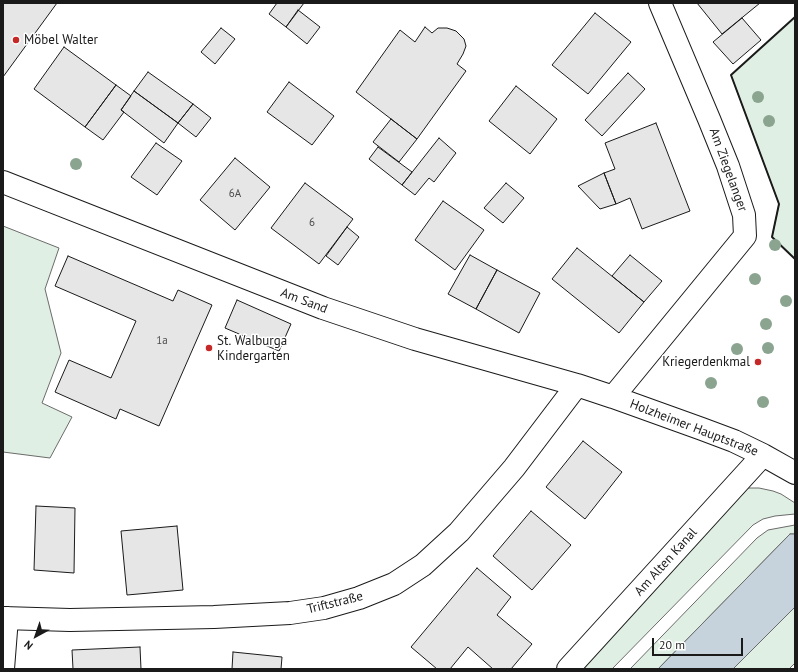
<!DOCTYPE html>
<meta charset="utf-8">
<style>
body{margin:0}
#map{position:relative;width:798px;height:672px;overflow:hidden;background:#fff;font-family:"PT Sans",sans-serif}
canvas{display:block}
.frame{position:absolute;inset:0;border:4px solid #1a1a1a;pointer-events:none}
.north{position:absolute;left:16px;top:616px;width:40px;height:40px;-webkit-text-stroke:3px #fff;paint-order:stroke;rotate:220deg;font-size:11px;font-weight:700;line-height:16px;text-align:center;color:#1a1a1a}
.north::after{content:'';display:block;margin:auto;width:14px;height:18px;background:#1a1a1a;clip-path:polygon(50% 0,100% 100%,50% 72%,0 100%)}
.scale{position:absolute;left:652px;top:638px;width:91px;height:18px;box-sizing:border-box;border:2px solid #1a1a1a;border-top:0;padding-left:5px;font-size:12px;line-height:14px;white-space:nowrap;color:#1a1a1a;-webkit-text-stroke:3px #fff;paint-order:stroke}
</style>
<div id="map">
<canvas width="798" height="672"></canvas>
<div class="frame"></div>
<div class="north">N</div>
<div class="scale">20 m</div>
</div>
<script>
const g = document.querySelector('canvas').getContext('2d');
g.lineJoin = 'round';
function paint(path, color) {
  g.fillStyle = color;
  g.fill(path, 'evenodd');
}
function shape(rows) {
  const path = new Path2D();
  for (const r of rows) {
    path.moveTo(r[0], r[1]);
    for (let i = 2; i < r.length; i += 2) path.lineTo(r[i], r[i + 1]);
  }
  return path;
}
function strokePath(path, color, width, dash) {
  g.strokeStyle = color;
  g.lineWidth = width;
  g.lineCap = dash ? 'butt' : 'round';
  g.setLineDash(dash || []);
  g.stroke(path);
}
function write(font, color, halo, rows, align = 'center') {
  g.font = font + ' "PT Sans",sans-serif';
  g.lineWidth = 3;
  g.setLineDash([]);
  g.textBaseline = 'middle';
  g.strokeStyle = halo;
  g.fillStyle = color;
  for (const [text, x, y, turn = 0] of rows) {
    g.save();
    g.translate(x, y);
    g.rotate((+turn || 0) * Math.PI / 180);
    g.textAlign = isNaN(turn) ? turn : align;
    if (halo) g.strokeText(text, 0, 0);
    g.fillText(text, 0, 0);
    g.restore();
  }
}
const green = shape([
 [795,17,795,259,772,237,779,204,731,75,795,17],
 [3,226,59,248,45,289,61,353,42,403,72,417,50,458,3,452,3,226],
 [748,488,759,488,773,491,781,494,795,503,795,514,775,516,763,519,753,525,612,669,581,669,748,488],
 [795,525,795,534,790,534,658,669,630,669,757,538,768,530,795,525],
 [795,607,795,663,789,669,733,669,795,607]
]);
paint(green, '#e0efe3');
strokePath(green, '#6a6a6a', 1);
const water = shape([
 [790,534,795,534,795,607,733,669,658,669,790,534]
]);
paint(water, '#c6d2dc');
strokePath(water, '#6a6a6a', 1);
const building = shape([
 [3,3,57,3,3,77,3,3],
 [277,3,304,3,286,27,269,14,277,3],
 [697,3,760,3,722,34,697,3],
 [298,10,320,27,307,44,286,27,298,10],
 [595,13,631,42,588,94,552,65,595,13],
 [742,18,761,40,733,64,713,42,742,18],
 [425,27,432,33,438,28,447,28,456,31,464,39,466,46,463,54,457,64,466,71,417,139,356,92,400,30,415,42,425,27],
 [221,28,235,39,215,64,201,52,221,28],
 [64,47,116,85,85,127,34,89,64,47],
 [148,72,193,104,178,123,134,91,148,72],
 [628,73,645,89,602,136,585,120,628,73],
 [289,82,334,116,312,145,267,112,289,82],
 [116,85,131,96,121,110,124,112,103,140,85,127,116,85],
 [516,86,557,119,530,154,489,121,516,86],
 [134,91,178,123,164,143,121,110,134,91],
 [193,104,211,118,196,137,178,123,193,104],
 [391,119,417,139,399,162,373,142,391,119],
 [656,123,690,211,642,229,630,198,616,204,604,173,615,169,605,143,656,123],
 [439,138,456,153,434,182,429,178,415,195,402,185,439,138],
 [156,143,182,161,157,195,131,177,156,143],
 [378,147,412,172,402,185,369,159,378,147],
 [235,158,270,187,235,230,200,200,235,158],
 [604,173,616,204,600,209,578,186,604,173],
 [305,183,353,219,319,264,271,228,305,183],
 [506,183,524,198,503,223,484,208,506,183],
 [443,201,484,230,455,270,415,240,443,201],
 [347,227,359,237,338,265,326,256,347,227],
 [577,248,644,302,619,333,552,279,577,248],
 [470,255,497,270,476,309,448,294,470,255],
 [630,255,662,281,644,302,612,276,630,255],
 [68,256,173,301,178,290,212,305,159,426,120,409,116,419,55,392,69,360,111,378,136,321,55,286,68,256],
 [497,270,540,293,519,333,476,309,497,270],
 [237,300,291,324,279,351,225,328,237,300],
 [583,441,622,472,585,519,546,487,583,441],
 [36,506,75,508,74,573,34,570,36,506],
 [531,511,571,545,532,590,493,556,531,511],
 [177,526,183,590,127,595,121,531,177,526],
 [477,568,511,597,497,615,532,644,511,669,493,669,468,647,450,669,437,669,411,647,477,568],
 [140,647,141,669,73,669,72,650,140,647],
 [233,652,282,657,281,669,232,669,233,652]
]);
paint(building, '#e6e6e6');
strokePath(building, '#1a1a1a', 1);
const minor = shape([
 [3,182,323,308,415,339,577,385,613,397,702,429,734,441,763,455,795,473],
 [613,397,745,236,744,215,728,166,709,119,660,3],
 [3,618,70,620,214,617,290,613,324,608,359,598,394,584,423,565,459,532,514,468,577,385],
 [3,669,7,618],
 [568,669,763,455]
]);
strokePath(minor, '#1a1a1a', 24);
strokePath(minor, '#fff', 22);
strokePath(shape([
 [795,17,731,75,779,204,772,237,795,259]
]), '#1a1a1a', 2);
g.fillStyle = '#8aa48f';
for (const [x, y] of [
 [758,97],
 [769,121],
 [76,164],
 [775,245],
 [755,279],
 [786,301],
 [766,324],
 [768,348],
 [737,349],
 [711,383],
 [763,402]
]) {
  g.beginPath();
  g.arc(x, y, 6, 0, 2 * Math.PI);
  g.fill();
}
for (const [x, y, r, color] of [
 [16,40,4,"#c62828"],
 [209,348,4,"#c62828"],
 [758,362,4,"#c62828"]
]) {
  const dot = new Path2D();
  dot.arc(x, y, r, 0, 2 * Math.PI);
  g.fillStyle = color;
  g.fill(dot);
  strokePath(dot, '#fff', 1.5);
}
write('11px', '#4d4d4d', null, [
 ["6A",235,194],
 ["6",312,223],
 ["1a",162,341]
]);
write('13px', '#1a1a1a', '#fff', [
 ["Möbel Walter",24,40],
 ["St. Walburga",217,341],
 ["Kindergarten",217,356],
 ["Kriegerdenkmal",750,362,"right"]
], 'left');
write('13px', '#1a1a1a', '#fff', [
 ["Am Ziegelanger",728,170,70],
 ["Am Sand",304,301,21],
 ["Holzheimer Hauptstraße",694,428,21],
 ["Am Alten Kanal",666,562,-48],
 ["Triftstraße",335,603,-14]
]);
</script>
